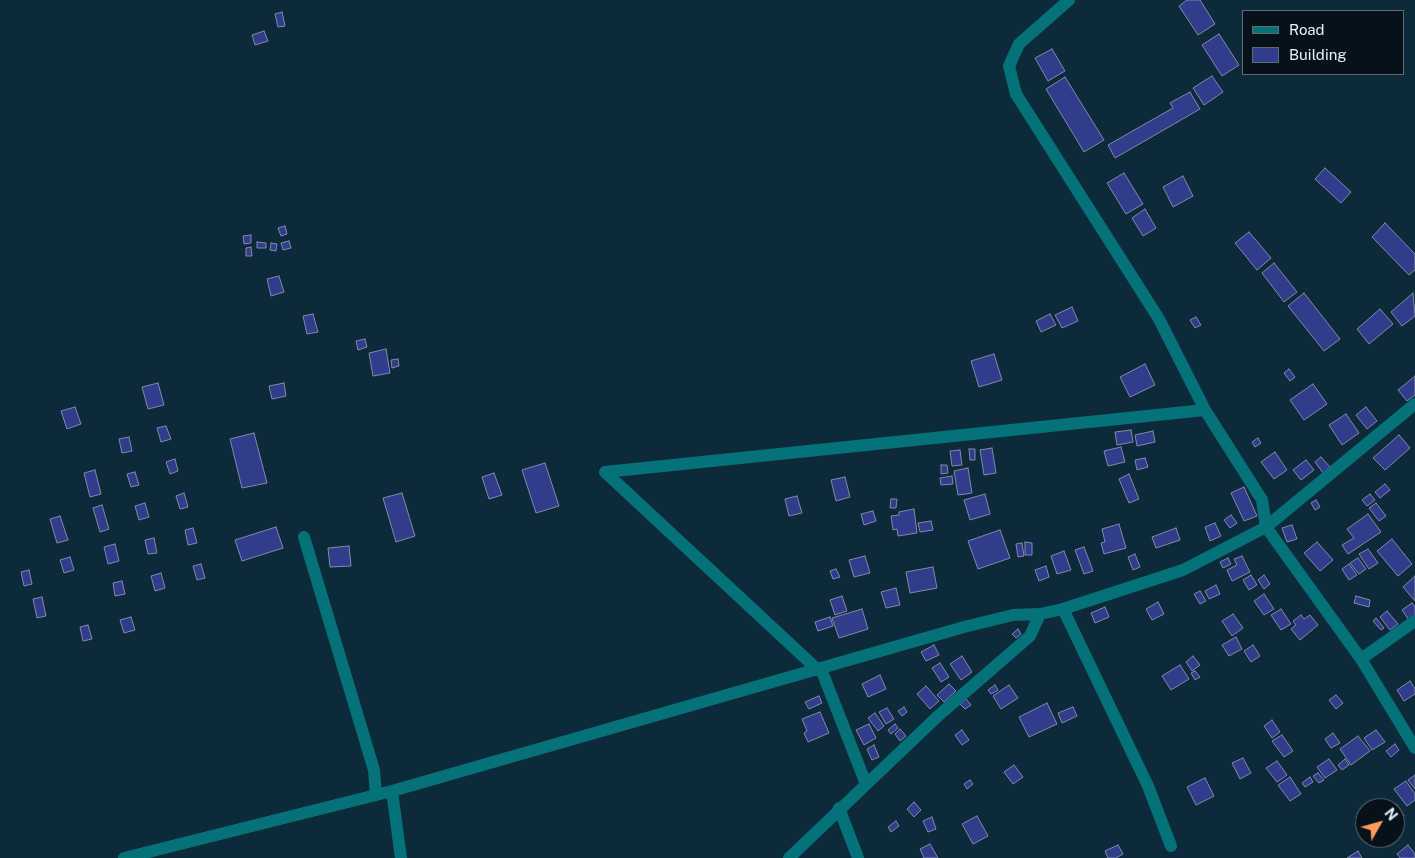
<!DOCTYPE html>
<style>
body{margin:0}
#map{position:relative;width:1415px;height:858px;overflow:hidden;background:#0d2a3b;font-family:"Public Sans",sans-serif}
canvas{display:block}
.legend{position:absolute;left:1242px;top:10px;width:162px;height:65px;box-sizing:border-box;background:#061119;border:1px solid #5e6b74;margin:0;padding:6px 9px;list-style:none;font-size:15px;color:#e2f2fd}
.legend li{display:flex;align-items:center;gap:10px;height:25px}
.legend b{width:25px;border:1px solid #5e6b74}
.north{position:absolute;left:1355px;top:798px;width:50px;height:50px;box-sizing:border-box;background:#061119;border:1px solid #5e6b74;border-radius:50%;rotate:52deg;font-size:14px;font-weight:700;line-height:20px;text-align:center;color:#e2f2fd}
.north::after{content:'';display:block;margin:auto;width:18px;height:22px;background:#fe9b59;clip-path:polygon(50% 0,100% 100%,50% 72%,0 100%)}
</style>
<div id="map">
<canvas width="1415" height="858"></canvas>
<ul class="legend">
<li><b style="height:6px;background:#05727a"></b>Road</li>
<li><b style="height:14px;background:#313c8a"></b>Building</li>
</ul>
<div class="north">N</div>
</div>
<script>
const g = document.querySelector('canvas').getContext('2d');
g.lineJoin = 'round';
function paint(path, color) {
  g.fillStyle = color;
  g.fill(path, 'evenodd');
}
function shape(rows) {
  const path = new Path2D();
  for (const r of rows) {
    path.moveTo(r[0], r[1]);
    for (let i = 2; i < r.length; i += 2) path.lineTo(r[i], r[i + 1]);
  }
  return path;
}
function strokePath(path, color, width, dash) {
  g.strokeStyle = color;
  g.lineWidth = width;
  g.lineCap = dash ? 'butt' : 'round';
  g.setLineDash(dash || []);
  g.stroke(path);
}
const building = shape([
 [1187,0,1200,0,1215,24,1198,35,1179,6,1187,0],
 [282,12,285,26,278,27,275,14,282,12],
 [264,31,268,41,255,45,252,35,264,31],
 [1219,34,1239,65,1222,76,1202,45,1219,34],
 [1052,49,1065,71,1048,81,1035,58,1052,49],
 [1212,76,1223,92,1204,105,1193,88,1212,76],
 [1065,77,1104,140,1084,152,1046,89,1065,77],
 [1190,92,1200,109,1115,158,1108,145,1173,108,1170,103,1190,92],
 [1325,168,1351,192,1341,203,1315,179,1325,168],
 [1124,173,1143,204,1126,214,1107,183,1124,173],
 [1183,176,1193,196,1173,207,1163,187,1183,176],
 [1145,209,1156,228,1143,236,1132,218,1145,209],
 [1385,223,1415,254,1415,270,1409,275,1372,237,1385,223],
 [285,226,287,234,281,236,278,228,285,226],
 [1249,232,1271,258,1257,270,1235,243,1249,232],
 [251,235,251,243,244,244,243,236,251,235],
 [289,241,291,248,283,250,281,243,289,241],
 [257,242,266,243,266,248,257,248,257,242],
 [271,243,277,244,276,251,270,250,271,243],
 [251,247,252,256,246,256,246,248,251,247],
 [1274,263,1297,292,1284,302,1262,273,1274,263],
 [279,276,284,292,271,296,267,279,279,276],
 [1304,293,1340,339,1324,351,1288,306,1304,293],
 [1413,293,1415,316,1402,326,1391,312,1413,293],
 [1072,307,1078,321,1062,328,1055,315,1072,307],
 [1380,309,1393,324,1369,344,1357,329,1380,309],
 [313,314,318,332,307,334,303,316,313,314],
 [1050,314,1056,325,1041,332,1036,321,1050,314],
 [1196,317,1201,325,1195,328,1190,320,1196,317],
 [365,339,367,347,358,350,356,341,365,339],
 [386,349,390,373,373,376,369,353,386,349],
 [994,354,1002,380,979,387,971,361,994,354],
 [398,359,399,366,392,368,391,360,398,359],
 [1145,364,1155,385,1130,397,1120,377,1145,364],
 [1289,369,1295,377,1290,381,1284,373,1289,369],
 [1415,376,1415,395,1407,401,1398,390,1415,376],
 [158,383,164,405,148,409,142,387,158,383],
 [284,383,286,396,272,399,269,386,284,383],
 [1313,384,1327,404,1304,420,1290,400,1313,384],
 [75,407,81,424,67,429,61,411,75,407],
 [1366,407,1377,421,1367,429,1356,415,1366,407],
 [1346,414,1359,433,1342,445,1329,425,1346,414],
 [166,426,171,439,161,442,157,428,166,426],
 [1131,430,1133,442,1117,445,1115,432,1131,430],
 [1153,431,1155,442,1137,446,1135,435,1153,431],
 [254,433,267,483,242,488,230,439,254,433],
 [1399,435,1410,448,1385,470,1373,458,1399,435],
 [129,437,132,451,122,453,119,439,129,437],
 [1258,438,1261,443,1255,447,1252,442,1258,438],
 [1121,447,1125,462,1108,466,1104,451,1121,447],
 [992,448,996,473,984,475,980,450,992,448],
 [969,449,975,449,975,460,970,460,969,449],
 [960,450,962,465,952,466,950,451,960,450],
 [1275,452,1287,470,1274,479,1261,462,1275,452],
 [1321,457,1330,467,1323,473,1315,462,1321,457],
 [1145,458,1148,467,1137,470,1135,460,1145,458],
 [175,459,178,471,170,474,166,462,175,459],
 [1306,460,1314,470,1301,480,1293,470,1306,460],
 [545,463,559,506,536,513,522,470,545,463],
 [941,465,947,465,948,473,941,474,941,465],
 [968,468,972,493,958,495,954,471,968,468],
 [95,470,101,494,90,497,84,473,95,470],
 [135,472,139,485,131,487,127,474,135,472],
 [494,473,502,495,489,499,482,477,494,473],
 [1129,474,1139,499,1129,503,1119,479,1129,474],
 [952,476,953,484,941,485,940,478,952,476],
 [845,477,850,497,836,501,831,480,845,477],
 [1385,484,1390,490,1380,498,1375,492,1385,484],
 [1244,487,1257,516,1244,521,1231,493,1244,487],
 [184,493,188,507,180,509,176,496,184,493],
 [402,493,415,536,396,542,383,498,402,493],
 [985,494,990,514,970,520,964,500,985,494],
 [1370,494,1375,500,1367,506,1362,500,1370,494],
 [797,496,802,513,789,516,785,499,797,496],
 [891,499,897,499,896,508,890,508,891,499],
 [1316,500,1320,507,1315,510,1311,503,1316,500],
 [145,503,149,517,139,520,135,506,145,503],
 [1376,503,1386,516,1379,521,1369,508,1376,503],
 [102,505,109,529,100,532,93,508,102,505],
 [914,509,917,533,898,536,897,529,893,530,891,516,899,515,899,512,914,509],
 [873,511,876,521,864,525,861,514,873,511],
 [1368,514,1381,532,1348,554,1342,545,1354,538,1347,529,1368,514],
 [1231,515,1237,523,1230,528,1224,520,1231,515],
 [60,516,68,540,57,543,50,519,60,516],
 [931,521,933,530,920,532,918,523,931,521],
 [1215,523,1221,536,1210,541,1205,527,1215,523],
 [1119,524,1126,548,1104,554,1101,543,1105,542,1102,529,1119,524],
 [1292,525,1297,539,1287,542,1282,528,1292,525],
 [276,527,283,548,242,561,235,540,276,527],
 [193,528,197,543,188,545,185,530,193,528],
 [1176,528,1180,540,1156,548,1152,537,1176,528],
 [1000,530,1010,558,978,569,968,541,1000,530],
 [154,538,157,553,148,554,145,540,154,538],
 [1392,539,1412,564,1398,576,1377,551,1392,539],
 [1025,542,1032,543,1032,555,1025,555,1025,542],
 [1317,542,1333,560,1320,571,1304,553,1317,542],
 [1022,543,1024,556,1018,557,1016,544,1022,543],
 [115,544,119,561,108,564,104,547,115,544],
 [349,546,351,566,330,567,328,548,349,546],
 [1084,547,1093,571,1084,574,1075,550,1084,547],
 [1368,549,1378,563,1369,569,1359,554,1368,549],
 [1064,551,1071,570,1057,574,1051,556,1064,551],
 [1135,554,1140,567,1133,570,1128,557,1135,554],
 [865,556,870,573,854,577,849,560,865,556],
 [1242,556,1250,572,1232,581,1227,570,1237,565,1234,559,1242,556],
 [70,557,74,570,64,573,60,560,70,557],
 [1228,558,1231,564,1223,568,1220,562,1228,558],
 [1358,558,1366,569,1359,574,1350,563,1358,558],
 [201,564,205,578,197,580,193,566,201,564],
 [1349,564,1357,575,1349,580,1342,569,1349,564],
 [1046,566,1049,577,1039,581,1035,570,1046,566],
 [933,567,937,588,910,593,906,572,933,567],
 [836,569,840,577,833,579,830,571,836,569],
 [29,570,32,584,24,586,21,572,29,570],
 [161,573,165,588,155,591,151,576,161,573],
 [1251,575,1257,585,1249,590,1243,580,1251,575],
 [1264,575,1270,584,1264,589,1258,580,1264,575],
 [1415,576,1415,601,1403,587,1415,576],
 [122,581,125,594,115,596,113,583,122,581],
 [1216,585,1220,594,1209,599,1205,591,1216,585],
 [896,588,900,605,886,608,881,592,896,588],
 [1200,591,1206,601,1200,604,1194,594,1200,591],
 [1264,594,1274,609,1264,615,1254,601,1264,594],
 [842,596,847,611,835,615,830,600,842,596],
 [1356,596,1370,600,1369,607,1354,603,1356,596],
 [42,597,46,616,37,618,33,599,42,597],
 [1158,602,1164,614,1152,620,1146,609,1158,602],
 [1412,603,1415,607,1415,616,1409,620,1402,610,1412,603],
 [1105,607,1109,617,1095,623,1091,613,1105,607],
 [862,609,868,629,839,638,832,618,862,609],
 [1281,609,1291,624,1281,630,1271,615,1281,609],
 [1387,611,1398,624,1390,630,1380,617,1387,611],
 [1233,614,1243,628,1232,636,1222,621,1233,614],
 [1301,615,1304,619,1310,615,1318,625,1300,640,1291,629,1296,625,1293,621,1301,615],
 [131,617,135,630,124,633,120,620,131,617],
 [830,617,833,626,818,631,815,622,830,617],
 [1376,618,1384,628,1381,630,1373,621,1376,618],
 [88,625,92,639,83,641,80,627,88,625],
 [1018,629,1021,634,1016,638,1012,634,1018,629],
 [1236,637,1242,649,1229,656,1222,645,1236,637],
 [934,645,939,655,926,661,921,652,934,645],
 [1253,645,1260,656,1251,662,1244,651,1253,645],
 [962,656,972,672,961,680,950,664,962,656],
 [1193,656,1200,665,1192,671,1186,662,1193,656],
 [940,663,949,677,941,682,932,668,940,663],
 [1180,665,1189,679,1171,690,1162,676,1180,665],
 [1195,671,1200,677,1195,680,1191,673,1195,671],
 [880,675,886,689,868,697,862,684,880,675],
 [1410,681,1415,689,1415,694,1404,701,1397,690,1410,681],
 [949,684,956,691,944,702,937,695,949,684],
 [995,685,998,690,991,694,988,690,995,685],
 [1009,685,1018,698,1001,709,993,696,1009,685],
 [926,686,939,701,930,709,917,694,926,686],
 [1336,695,1343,703,1336,709,1329,700,1336,695],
 [819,696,822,703,809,709,805,702,819,696],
 [966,699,971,705,965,709,960,704,966,699],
 [1047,703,1057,724,1029,737,1019,717,1047,703],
 [904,707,907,712,902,716,898,711,904,707],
 [1073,707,1077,716,1062,723,1058,713,1073,707],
 [887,708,894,719,886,724,879,712,887,708],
 [820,712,829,733,808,742,804,733,807,731,802,719,820,712],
 [875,713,884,726,878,731,868,718,875,713],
 [1272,720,1280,732,1272,738,1264,726,1272,720],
 [869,724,876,738,864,745,856,730,869,724],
 [895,724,898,728,891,734,888,730,895,724],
 [900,729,906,736,900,741,895,734,900,729],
 [962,730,969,740,962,745,955,735,962,730],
 [1376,730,1385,742,1372,750,1364,738,1376,730],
 [1333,733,1340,743,1331,748,1325,739,1333,733],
 [1282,735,1293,751,1284,757,1272,741,1282,735],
 [1358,736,1370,751,1351,765,1340,749,1358,736],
 [1395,744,1399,750,1391,757,1386,751,1395,744],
 [874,745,879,757,872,760,867,749,874,745],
 [1243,758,1251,773,1240,779,1232,763,1243,758],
 [1329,759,1337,770,1325,778,1317,767,1329,759],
 [1345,759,1349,765,1342,770,1338,765,1345,759],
 [1277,761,1287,775,1277,782,1266,768,1277,761],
 [1014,765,1023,777,1013,784,1004,772,1014,765],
 [1318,773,1324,780,1319,783,1313,776,1318,773],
 [1415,775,1415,789,1408,780,1415,775],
 [1290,777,1301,794,1290,801,1278,785,1290,777],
 [1310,777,1313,782,1305,787,1302,783,1310,777],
 [1205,778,1214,796,1196,805,1187,787,1205,778],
 [970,780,973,784,967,789,964,784,970,780],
 [1406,781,1415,794,1415,800,1407,806,1394,789,1406,781],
 [914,802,921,810,914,817,907,809,914,802],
 [1397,805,1404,816,1395,822,1395,808,1392,808,1397,805],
 [977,816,988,836,973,844,962,824,977,816],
 [932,817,936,829,928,832,923,821,932,817],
 [896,821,899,826,891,832,888,827,896,821],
 [930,844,938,858,924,858,920,849,930,844],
 [1118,845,1123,854,1116,858,1108,858,1105,851,1118,845],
 [1408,845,1415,854,1415,858,1400,858,1397,854,1408,845],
 [1358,851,1362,858,1347,858,1358,851]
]);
paint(building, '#313c8a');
strokePath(building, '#828aa9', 1);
strokePath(shape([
 [1069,0,1019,44,1009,66,1016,94,1159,319,1205,410,1262,500,1266,527,1361,659,1415,748],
 [304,537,374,770,376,795],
 [1063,609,1148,786,1171,846],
 [1361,659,1415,621],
 [821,669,866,784],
 [818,670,605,472,1205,410],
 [392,791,401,858],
 [839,808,858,858],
 [124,858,392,791,964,627,1013,615,1040,614,1063,609,1183,570,1266,527,1415,404],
 [789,858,939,715,1030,636,1040,614]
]), '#05727a', 12);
</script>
